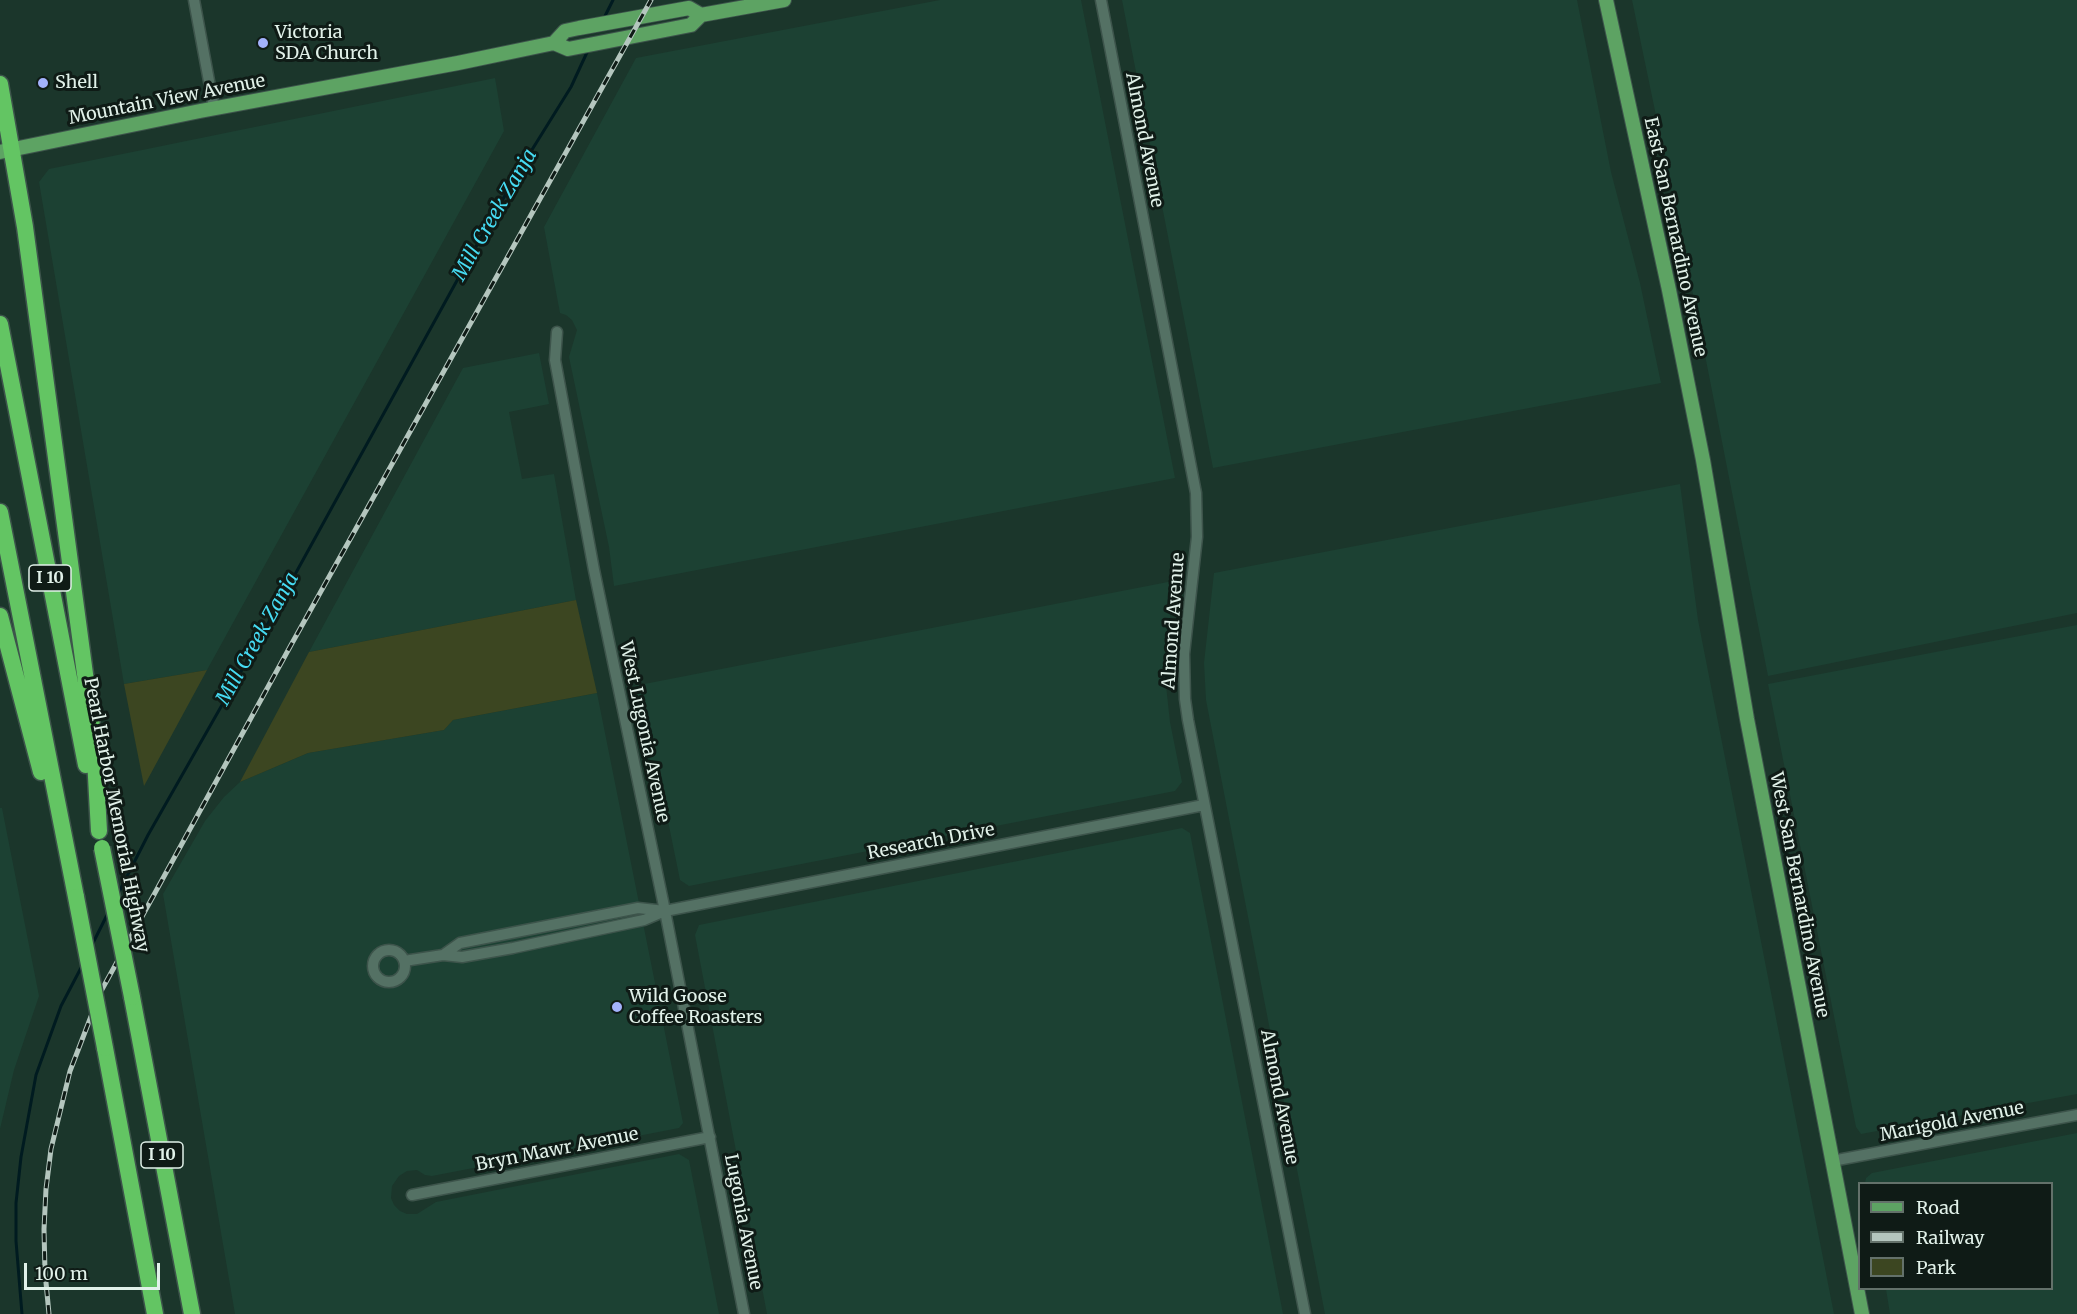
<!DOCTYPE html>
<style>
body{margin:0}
#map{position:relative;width:2077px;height:1314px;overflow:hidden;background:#1b362b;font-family:Merriweather,serif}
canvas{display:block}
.legend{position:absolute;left:1858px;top:1182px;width:195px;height:108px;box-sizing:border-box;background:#0f1b16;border:2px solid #63716a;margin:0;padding:8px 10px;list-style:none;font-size:18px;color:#e1f1e9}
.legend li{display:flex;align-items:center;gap:12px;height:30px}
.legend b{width:30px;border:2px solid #63716a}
.scale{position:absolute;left:24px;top:1263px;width:136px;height:27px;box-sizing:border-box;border:3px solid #e1f1e9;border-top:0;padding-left:8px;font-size:18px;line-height:21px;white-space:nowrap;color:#e1f1e9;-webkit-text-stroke:4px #0f1b16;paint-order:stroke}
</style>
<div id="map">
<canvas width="2077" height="1314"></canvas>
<ul class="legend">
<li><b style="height:8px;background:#5da363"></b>Road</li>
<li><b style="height:8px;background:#b4c6be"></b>Railway</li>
<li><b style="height:16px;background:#3c4621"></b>Park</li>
</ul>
<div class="scale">100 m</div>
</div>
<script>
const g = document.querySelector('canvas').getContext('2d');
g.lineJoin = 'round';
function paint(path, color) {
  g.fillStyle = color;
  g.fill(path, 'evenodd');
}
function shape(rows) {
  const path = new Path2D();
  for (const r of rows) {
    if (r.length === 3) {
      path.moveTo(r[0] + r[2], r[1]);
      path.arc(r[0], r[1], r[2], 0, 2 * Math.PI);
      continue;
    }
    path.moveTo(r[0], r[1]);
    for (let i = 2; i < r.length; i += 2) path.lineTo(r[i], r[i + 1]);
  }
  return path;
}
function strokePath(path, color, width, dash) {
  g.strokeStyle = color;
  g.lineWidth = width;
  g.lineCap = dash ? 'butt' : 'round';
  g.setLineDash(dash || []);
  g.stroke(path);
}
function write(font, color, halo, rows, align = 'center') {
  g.font = font + ' Merriweather,serif';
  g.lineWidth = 6;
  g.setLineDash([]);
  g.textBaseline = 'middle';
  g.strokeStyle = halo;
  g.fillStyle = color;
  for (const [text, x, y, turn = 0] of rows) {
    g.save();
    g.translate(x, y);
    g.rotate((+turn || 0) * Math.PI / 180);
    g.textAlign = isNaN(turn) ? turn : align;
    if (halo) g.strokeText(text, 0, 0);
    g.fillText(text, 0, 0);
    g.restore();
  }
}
paint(shape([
 [940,0,1081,0,1175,478,614,586,609,547,569,357,577,330,572,320,566,315,560,313,544,227,636,58],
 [1122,0,1577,0,1611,172,1640,283,1661,383,1213,468],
 [1632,0,2077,0,2077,613,1768,676,1692,289],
 [495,78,504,131,207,670,124,684,39,182,49,169],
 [539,353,549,404,509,412,522,479,554,474,576,600,309,652,463,368],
 [1680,484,1698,620,1834,1314,1325,1314,1206,700,1204,663,1214,573],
 [1173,581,1165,676,1170,722,1182,782,1175,791,689,886,680,880,668,821,640,726,634,686],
 [2077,625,2077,1094,1861,1134,1856,1127,1768,684],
 [597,693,683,1123,679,1128,432,1176,425,1175,417,1170,407,1171,399,1176,392,1186,391,1198,394,1205,400,1211,407,1214,417,1214,436,1202,679,1154,689,1160,719,1314,235,1314,163,894,205,821,224,797,240,782,308,753,444,730,453,720],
 [0,808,2,808,39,996,14,1070,0,1129],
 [1182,828,1190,833,1283,1314,767,1314,695,935,699,925],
 [2077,1133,2077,1314,1890,1314,1886,1289,2052,1288,2052,1184,1865,1183,1866,1178,1872,1173]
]), '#1c4133');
paint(shape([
 [576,600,597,693,453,720,444,730,308,753,240,782,309,652],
 [207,670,144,786,124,684]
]), '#3c4621');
strokePath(shape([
 [604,18,613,0],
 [118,894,148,835,255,647,465,266,520,169,571,87,589,48],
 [92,945,108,913],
 [22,1314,16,1241,16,1203,21,1157,36,1075,61,1006,83,964]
]), '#001b20', 3);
const minor = shape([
 [194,0,214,108],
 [1101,0,1196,493,1197,537,1184,654,1185,699,1188,720,1305,1314],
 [557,332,555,360,594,570,665,911,744,1314],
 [389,966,16],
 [443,955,460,943,638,908,665,911],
 [404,961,443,955,462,957,513,948,644,920,665,911,1204,805],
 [1832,1161,2077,1115],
 [412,1195,710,1137]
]);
const major = shape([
 [1606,0,1669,290,1703,460,1747,719,1862,1314],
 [554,43,565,31,579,28,689,8,701,15],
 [0,152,200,111,458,63,554,43,568,49,691,25,701,15,784,0]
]);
const highway = shape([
 [0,84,25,227,94,741,99,831],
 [0,324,86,765],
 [0,512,76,897],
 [0,616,41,772],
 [132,997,192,1314],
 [105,1048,155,1314]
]);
strokePath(minor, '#3d544b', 13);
strokePath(major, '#3d544b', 16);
strokePath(highway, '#3d544b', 19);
strokePath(minor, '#547164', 10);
strokePath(major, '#5da363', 14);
strokePath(highway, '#63c563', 16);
const rail = shape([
 [49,1314,45,1272,44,1229,46,1189,51,1149,70,1071,100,993,291,645,651,0]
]);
strokePath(rail, '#b4c6be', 5);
strokePath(rail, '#0f1b16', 3, [9]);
const highwayBridge = shape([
 [102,848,132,997],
 [76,897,105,1048]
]);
strokePath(highwayBridge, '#3d544b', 19, []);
strokePath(highwayBridge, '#63c563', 16);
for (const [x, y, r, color] of [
 [263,43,6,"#a3b2fc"],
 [43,83,6,"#a3b2fc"],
 [617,1007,6,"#a3b2fc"]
]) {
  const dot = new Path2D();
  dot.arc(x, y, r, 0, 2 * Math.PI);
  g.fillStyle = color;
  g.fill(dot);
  strokePath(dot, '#0f1b16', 2);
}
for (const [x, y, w] of [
 [50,578,42],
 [162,1155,42]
]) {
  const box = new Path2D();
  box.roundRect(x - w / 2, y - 13, w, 26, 4.5);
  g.fillStyle = '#0f1b16';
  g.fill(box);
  strokePath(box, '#e1f1e9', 1.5);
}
write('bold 16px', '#e1f1e9', null, [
 ["I 10",50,578],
 ["I 10",162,1155]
]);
write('18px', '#e1f1e9', '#0f1b16', [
 ["Victoria",275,33],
 ["SDA Church",275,54],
 ["Shell",55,83],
 ["Wild Goose",629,997],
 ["Coffee Roasters",629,1018]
], 'left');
write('18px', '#e1f1e9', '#0f1b16', [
 ["Mountain View Avenue",167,100,-11],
 ["Almond Avenue",1144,140,79],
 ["East San Bernardino Avenue",1675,237,78],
 ["Almond Avenue",1174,621,-86],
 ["West Lugonia Avenue",644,732,78],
 ["Pearl Harbor Memorial Highway",116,815,79],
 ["Research Drive",931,842,-11],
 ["West San Bernardino Avenue",1799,895,79],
 ["Almond Avenue",1279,1097,79],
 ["Marigold Avenue",1952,1122,-11],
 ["Bryn Mawr Avenue",557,1150,-11],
 ["Lugonia Avenue",743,1222,79]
]);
write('italic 20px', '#46dbf2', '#0f1b16', [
 ["Mill Creek Zanja",495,215,-60],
 ["Mill Creek Zanja",258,639,-61]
]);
</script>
